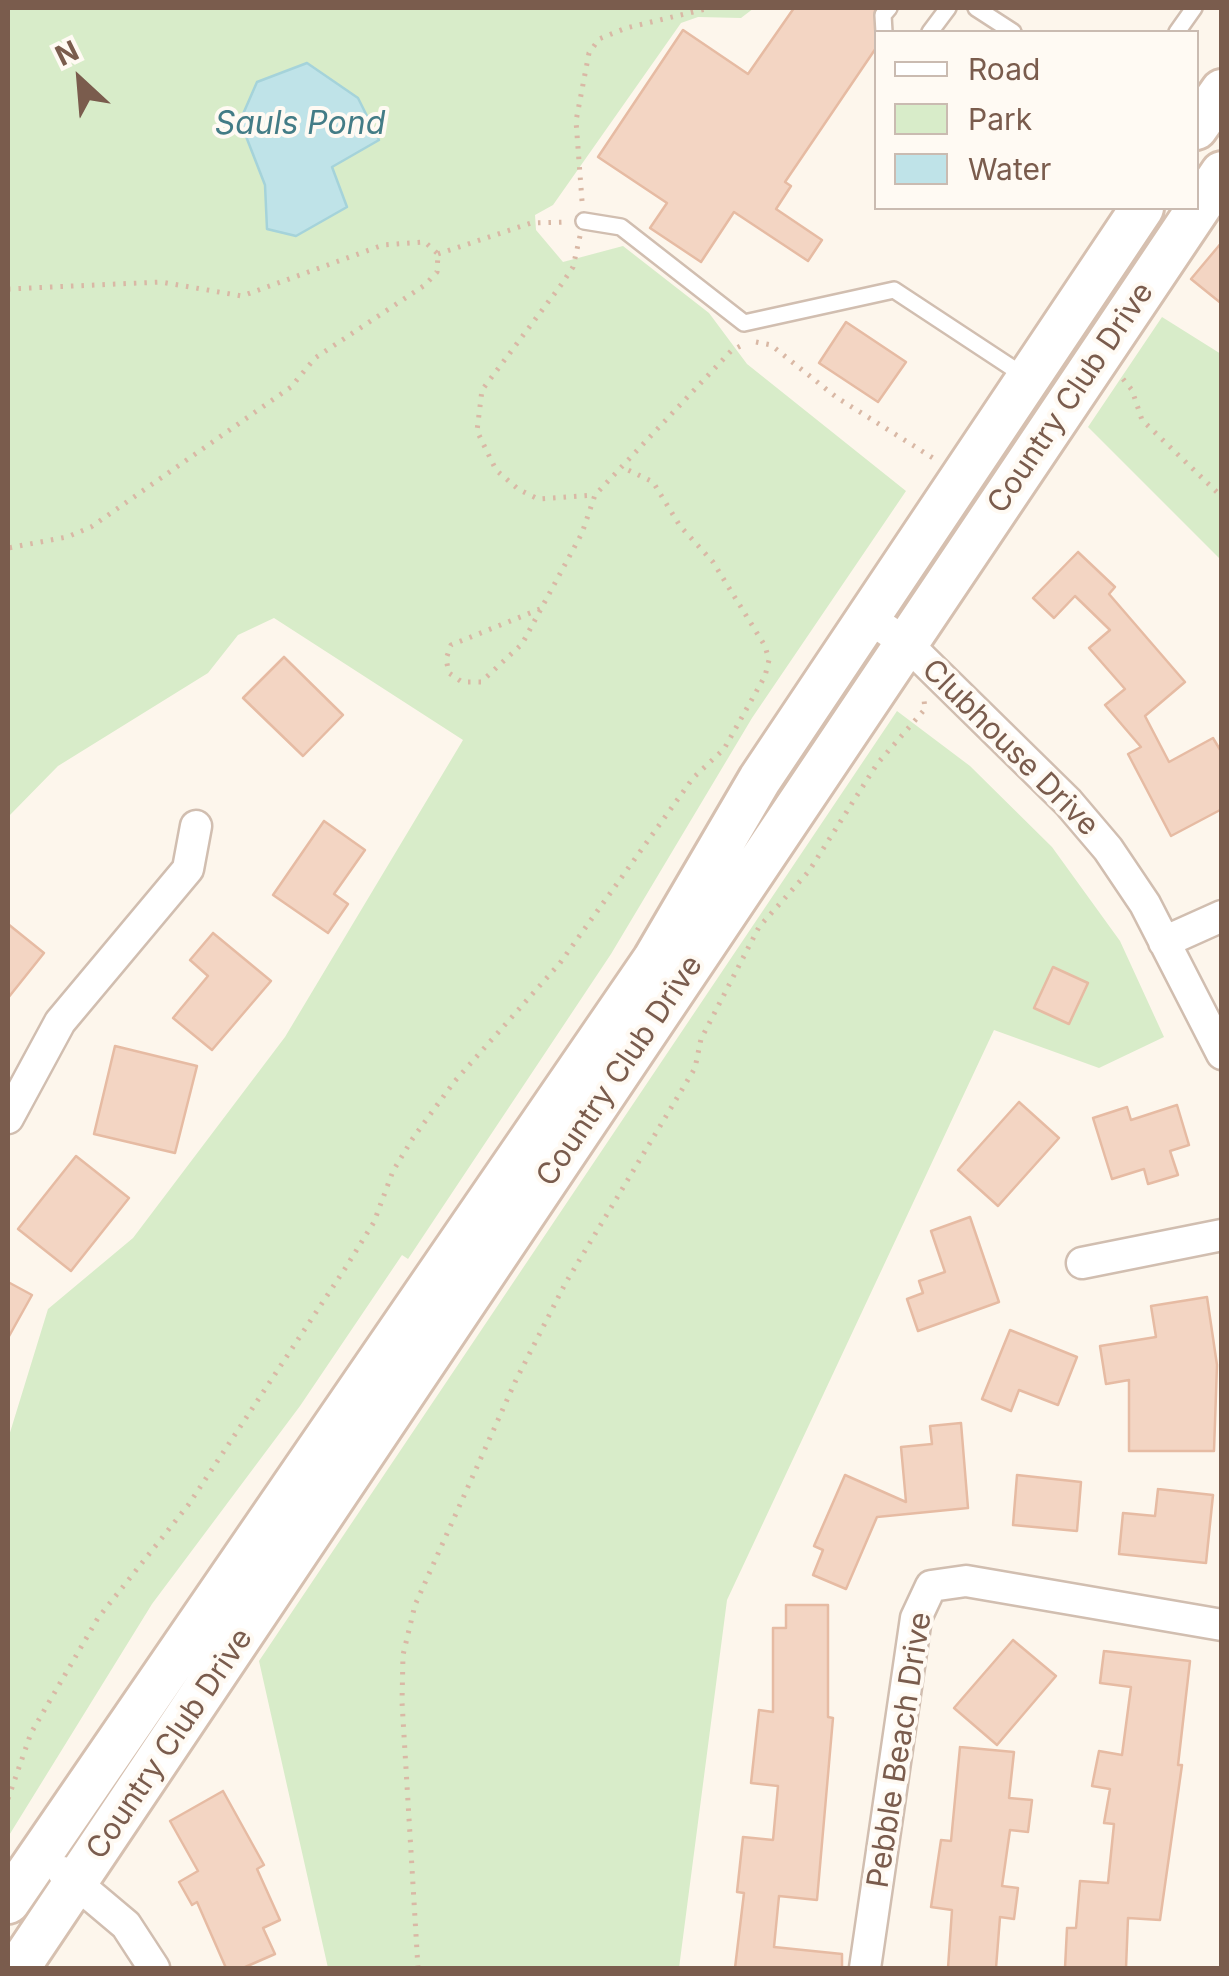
<!DOCTYPE html>
<style>
body{margin:0}
#map{position:relative;width:1229px;height:1976px;overflow:hidden;background:#fdf6ec;font-family:Inter,sans-serif}
canvas{display:block}
.frame{position:absolute;inset:0;border:10px solid #7a5c4d;pointer-events:none}
.legend{position:absolute;left:874px;top:30px;width:325px;height:180px;box-sizing:border-box;background:#fffaf3;border:2px solid #cabbb1;margin:0;padding:12px 18px;list-style:none;font-size:30px;color:#7a5c4d}
.legend li{display:flex;align-items:center;gap:20px;height:50px}
.legend b{width:50px;border:2px solid #cabbb1}
.north{position:absolute;left:30px;top:30px;width:100px;height:100px;-webkit-text-stroke:8px #fffaf3;paint-order:stroke;rotate:334deg;font-size:28px;font-weight:700;line-height:40px;text-align:center;color:#7a5c4d}
.north::after{content:'';display:block;margin:auto;width:35px;height:45px;background:#7a5c4d;clip-path:polygon(50% 0,100% 100%,50% 72%,0 100%)}
</style>
<div id="map">
<canvas width="1229" height="1976"></canvas>
<div class="frame"></div>
<ul class="legend">
<li><b style="height:12px;background:#fff"></b>Road</li>
<li><b style="height:28px;background:#d8ecc9"></b>Park</li>
<li><b style="height:28px;background:#bfe3e8"></b>Water</li>
</ul>
<div class="north">N</div>
</div>
<script>
const g = document.querySelector('canvas').getContext('2d');
g.lineJoin = 'round';
function paint(path, color) {
  g.fillStyle = color;
  g.fill(path, 'evenodd');
}
function shape(rows) {
  const path = new Path2D();
  for (const r of rows) {
    path.moveTo(r[0], r[1]);
    for (let i = 2; i < r.length; i += 2) path.lineTo(r[i], r[i + 1]);
  }
  return path;
}
function strokePath(path, color, width, dash) {
  g.strokeStyle = color;
  g.lineWidth = width;
  g.lineCap = dash ? 'butt' : 'round';
  g.setLineDash(dash || []);
  g.stroke(path);
}
function write(font, color, halo, rows, align = 'center') {
  g.font = font + ' Inter,sans-serif';
  g.lineWidth = 8;
  g.setLineDash([]);
  g.textBaseline = 'middle';
  g.strokeStyle = halo;
  g.fillStyle = color;
  for (const [text, x, y, turn = 0] of rows) {
    g.save();
    g.translate(x, y);
    g.rotate((+turn || 0) * Math.PI / 180);
    g.textAlign = isNaN(turn) ? turn : align;
    if (halo) g.strokeText(text, 0, 0);
    g.fillText(text, 0, 0);
    g.restore();
  }
}
paint(shape([
 [8,8,754,8,741,18,698,17,681,23,553,205,535,215,536,230,563,262,623,246,709,313,747,364,906,491,752,718,611,954,408,1259,402,1255,300,1406,152,1604,8,1837,8,1439,48,1309,133,1238,285,1037,463,740,274,618,238,635,208,673,58,766,8,817],
 [1162,317,1221,354,1221,560,1088,427],
 [897,711,970,766,1052,847,1120,941,1164,1037,1099,1068,994,1030,727,1600,679,1968,328,1968,259,1661]
]), '#d8ecc9');
const water = shape([
 [307,63,358,98,379,140,332,167,347,207,296,236,267,229,265,185,240,121,257,82,307,63]
]);
paint(water, '#bfe3e8');
strokePath(water, '#a5d3da', 2.5);
const building = shape([
 [794,8,875,8,876,48,785,182,791,186,776,209,822,240,808,261,734,212,701,262,650,228,667,203,598,157,683,30,748,74,794,8],
 [1222,242,1222,304,1191,279,1222,242],
 [846,322,906,362,878,402,819,363,846,322],
 [1078,552,1115,587,1109,594,1185,682,1145,716,1169,762,1213,738,1222,753,1222,809,1171,836,1128,754,1141,747,1105,705,1125,689,1089,648,1110,630,1075,596,1054,618,1033,598,1078,552],
 [284,657,343,715,303,756,243,698,284,657],
 [324,821,365,850,334,894,348,904,328,933,273,895,324,821],
 [8,924,44,953,8,998,8,924],
 [213,933,271,981,212,1050,173,1018,208,976,190,960,213,933],
 [1053,967,1088,983,1069,1024,1034,1008,1053,967],
 [115,1046,197,1066,175,1153,94,1134,115,1046],
 [1019,1102,1059,1138,998,1206,958,1170,1019,1102],
 [1177,1105,1189,1145,1170,1151,1178,1175,1148,1184,1144,1169,1112,1179,1093,1118,1127,1107,1131,1120,1177,1105],
 [76,1156,129,1198,71,1271,18,1229,76,1156],
 [970,1217,999,1302,918,1331,907,1299,923,1293,919,1281,945,1272,931,1231,970,1217],
 [8,1282,32,1295,8,1338,8,1282],
 [1207,1297,1217,1365,1214,1451,1129,1451,1129,1380,1106,1384,1100,1346,1156,1337,1151,1306,1207,1297],
 [1010,1330,1077,1357,1058,1405,1019,1390,1011,1411,982,1399,1010,1330],
 [961,1423,968,1508,877,1517,846,1589,813,1575,823,1550,814,1546,845,1475,906,1502,901,1447,932,1444,930,1426,961,1423],
 [1017,1475,1081,1482,1077,1531,1013,1525,1017,1475],
 [1158,1489,1213,1495,1206,1563,1119,1554,1123,1513,1155,1516,1158,1489],
 [786,1605,828,1605,828,1717,833,1718,817,1900,779,1896,774,1947,842,1954,842,1968,735,1968,744,1893,737,1892,743,1837,773,1840,778,1786,751,1783,759,1710,773,1712,773,1628,786,1628,786,1605],
 [1013,1640,1056,1676,997,1745,954,1708,1013,1640],
 [1104,1651,1190,1661,1178,1765,1182,1765,1160,1920,1128,1918,1126,1968,1065,1968,1067,1928,1076,1928,1080,1881,1108,1883,1114,1824,1104,1823,1110,1789,1092,1786,1099,1751,1122,1755,1131,1687,1100,1683,1104,1651],
 [960,1747,1014,1752,1009,1798,1032,1800,1028,1832,1010,1830,1002,1886,1018,1888,1014,1919,1000,1917,996,1968,948,1968,952,1910,931,1907,941,1840,951,1841,960,1747],
 [223,1791,264,1865,257,1869,280,1920,263,1928,275,1954,243,1968,226,1968,197,1902,192,1905,179,1882,198,1871,170,1821,223,1791]
]);
paint(building, '#f3d5c3');
strokePath(building, '#e6bba3', 2.5);
const service = shape([
 [976,8,1013,32],
 [884,32,883,15,889,8],
 [930,32,948,8],
 [1177,32,1194,8],
 [584,221,621,227,744,323,894,290,1026,377]
]);
const minor = shape([
 [866,616,906,643,1068,802,1108,849,1145,904,1222,1054],
 [1164,942,1222,916],
 [8,1118,60,1022,188,869,196,826],
 [1082,1263,1222,1235],
 [63,1872,126,1925,154,1968],
 [865,1968,916,1618,931,1586,966,1581,1222,1625]
]);
const secondary = shape([
 [1196,128,1222,91],
 [8,1902,654,960,760,779,1142,208],
 [18,1968,1222,173]
]);
strokePath(service, '#d1beb0', 20);
strokePath(minor, '#d1beb0', 35);
strokePath(secondary, '#d6c0b0', 48);
strokePath(shape([
 [582,201,576,121,589,53,599,39,626,28,710,8],
 [580,236,573,267,561,285,482,390,477,431,496,470,518,489,538,499,595,495],
 [438,254,531,223,566,222],
 [8,289,161,282,242,296,383,245,425,242,438,254,437,272,425,285,315,358,291,387,91,527,67,537,8,548],
 [756,342,771,345,836,397,933,458],
 [1123,379,1132,390,1142,420,1222,497],
 [540,609,451,645,446,659,449,673,462,682,481,682,522,644,582,533,595,495,731,351,746,343],
 [8,1799,31,1733,98,1618,189,1504,346,1267,374,1222,393,1171,413,1138,454,1082,560,963,693,778,724,749,765,676,769,660,765,646,713,562,680,526,653,482,622,467],
 [418,1968,402,1702,403,1655,415,1605,515,1382,565,1284,695,1068,701,1039,759,927,809,871,877,764,925,709,924,700]
]), '#d9b8a5', 5, [2.5, 8]);
strokePath(service, '#fff', 15);
strokePath(minor, '#fff', 30);
strokePath(secondary, '#fff', 42);
write('30px', '#7a5c4d', '#fffaf3', [
 ["Country Club Drive",1071,398,-56],
 ["Clubhouse Drive",1010,748,45],
 ["Country Club Drive",620,1071,-56],
 ["Country Club Drive",170,1744,-56],
 ["Pebble Beach Drive",900,1750,-81]
]);
write('italic 32px', '#437c86', '#fffaf3', [
 ["Sauls Pond",300,124]
]);
</script>
